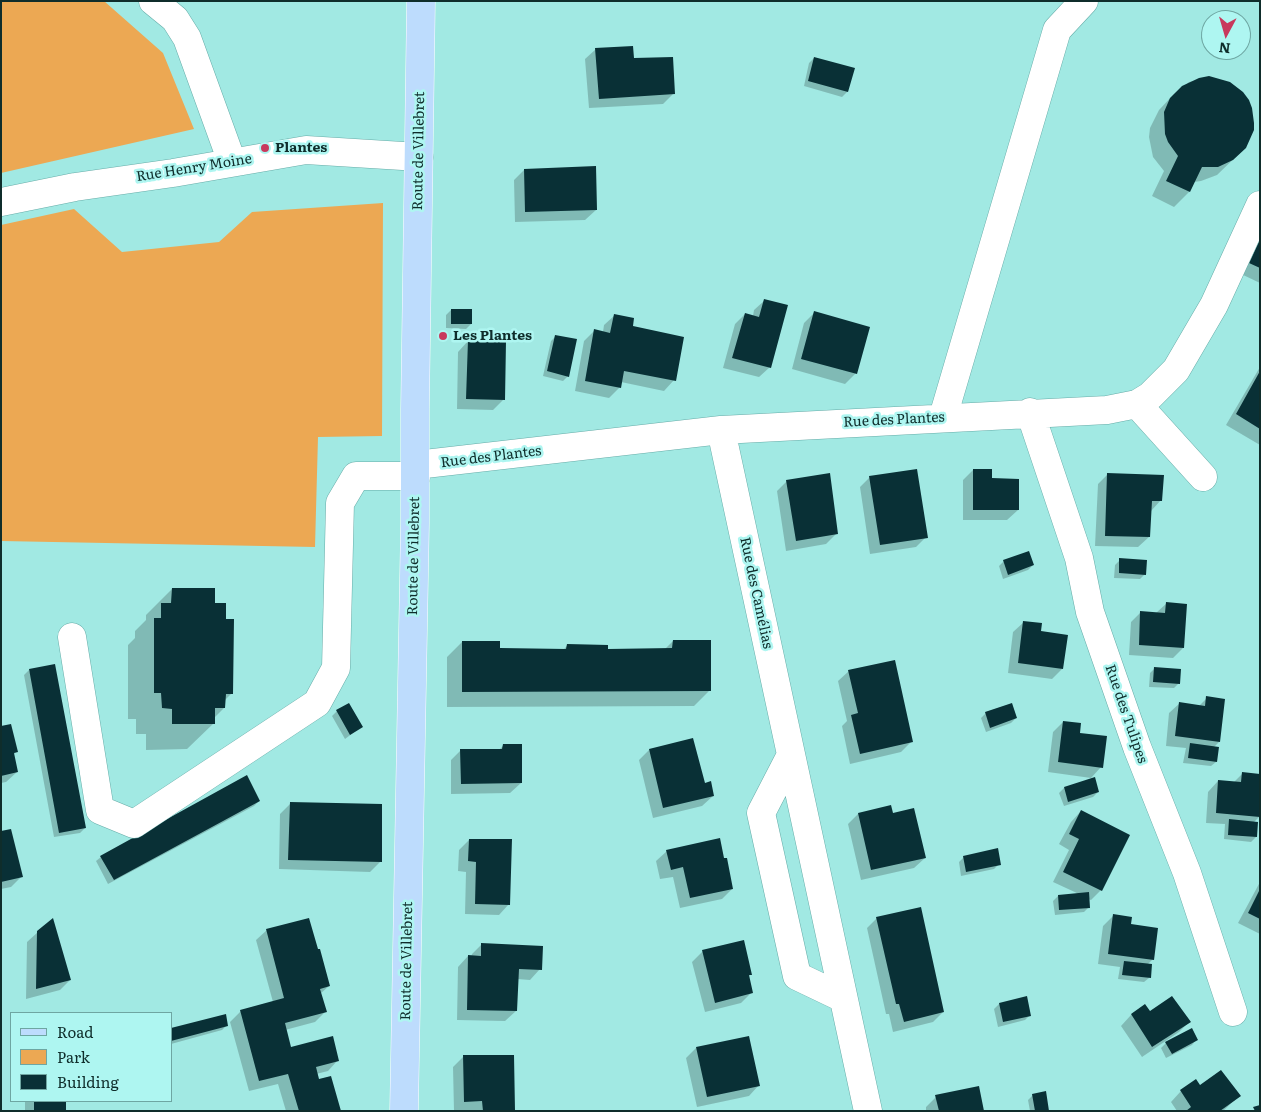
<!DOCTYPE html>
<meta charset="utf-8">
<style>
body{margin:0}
#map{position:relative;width:1261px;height:1112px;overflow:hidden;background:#a1e9e3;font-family:Literata,serif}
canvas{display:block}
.frame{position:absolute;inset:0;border:2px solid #0f2d2b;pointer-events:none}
.legend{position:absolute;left:10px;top:1012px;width:162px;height:90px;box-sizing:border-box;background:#aef6f1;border:1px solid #6ea6a2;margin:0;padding:6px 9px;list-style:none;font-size:15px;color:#0f2d2b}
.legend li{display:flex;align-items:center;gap:10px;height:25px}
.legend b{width:25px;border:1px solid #6ea6a2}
.north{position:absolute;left:1201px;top:10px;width:50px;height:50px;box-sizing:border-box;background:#aef6f1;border:1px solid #6ea6a2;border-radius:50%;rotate:186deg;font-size:14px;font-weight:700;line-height:20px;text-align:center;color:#0f2d2b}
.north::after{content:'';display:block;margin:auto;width:18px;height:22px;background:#c8395d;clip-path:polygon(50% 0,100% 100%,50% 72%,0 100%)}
</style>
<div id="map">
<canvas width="1261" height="1112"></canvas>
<div class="frame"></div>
<ul class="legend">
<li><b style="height:6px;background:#bddcfd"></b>Road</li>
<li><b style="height:14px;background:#eca853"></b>Park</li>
<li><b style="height:14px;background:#093036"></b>Building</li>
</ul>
<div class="north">N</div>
</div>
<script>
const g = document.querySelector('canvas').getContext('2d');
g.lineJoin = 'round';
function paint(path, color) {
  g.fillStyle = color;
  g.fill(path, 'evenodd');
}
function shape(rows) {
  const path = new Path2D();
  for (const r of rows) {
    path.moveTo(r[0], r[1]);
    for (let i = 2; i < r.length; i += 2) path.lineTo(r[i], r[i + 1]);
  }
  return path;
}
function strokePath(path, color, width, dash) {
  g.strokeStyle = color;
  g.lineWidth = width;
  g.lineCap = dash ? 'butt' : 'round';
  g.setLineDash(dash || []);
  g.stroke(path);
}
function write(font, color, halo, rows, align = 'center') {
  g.font = font + ' Literata,serif';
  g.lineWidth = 5;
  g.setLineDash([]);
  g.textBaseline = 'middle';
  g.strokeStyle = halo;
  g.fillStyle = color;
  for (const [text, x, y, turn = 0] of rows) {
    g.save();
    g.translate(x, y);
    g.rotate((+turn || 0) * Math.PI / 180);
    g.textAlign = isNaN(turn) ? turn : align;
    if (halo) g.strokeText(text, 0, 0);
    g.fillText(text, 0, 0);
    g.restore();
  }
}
paint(shape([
 [1,1,104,1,163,53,194,129,1,173],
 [383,203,382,436,318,437,315,547,1,541,1,225,74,209,122,252,219,242,252,212]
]), '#eca853');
paint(shape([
 [596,49,633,59,673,94,663,104,589,108,585,59],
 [814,58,853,69,847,92,842,97,804,86,809,63],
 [1209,78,1245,148,1217,175,1201,181,1194,182,1189,192,1174,207,1152,196,1164,171,1153,157,1149,137,1150,128,1159,110,1174,94,1189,82],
 [524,170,596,210,585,220,515,222,514,180],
 [1260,230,1260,283,1239,273],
 [765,300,770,367,759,377,723,368,735,324,745,314,753,316,754,310],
 [451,310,471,324,466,329,446,328,446,315],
 [814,313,856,373,845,384,792,369,804,323],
 [615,315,631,327,674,380,664,391,621,382,620,387,609,398,575,391,584,341,595,330,603,332,604,325],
 [556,336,568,376,563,381,543,376,551,341],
 [468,341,503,400,493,410,457,409,458,352],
 [1260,367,1260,445,1226,425],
 [973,470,990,479,1018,510,1007,520,963,520,963,480],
 [1108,474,1161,500,1151,511,1149,537,1138,547,1095,546,1098,484],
 [870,477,926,537,916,547,870,554,860,487],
 [787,481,836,534,826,544,786,551,777,491],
 [1120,560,1145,574,1140,579,1114,578,1115,565],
 [1004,561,1033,565,1028,570,1003,579,999,566],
 [172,589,214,605,232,693,224,701,224,708,214,718,214,723,187,749,146,750,146,734,136,734,136,719,128,719,128,645,135,638,135,631,146,620,146,615],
 [1167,603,1183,648,1173,658,1129,655,1131,622,1141,612,1156,613],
 [1024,622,1040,633,1062,669,1052,679,1008,673,1013,632],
 [673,641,709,691,694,706,447,707,447,657,462,642,499,650,563,650,567,646,607,650,665,649],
 [1155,668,1179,683,1174,688,1149,687,1150,673],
 [29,670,85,828,80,833,54,837,24,675],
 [849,671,912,741,901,752,850,764,842,726,847,721,838,681],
 [1207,698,1219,742,1213,748,1216,762,1211,766,1183,763,1186,748,1166,746,1169,713,1180,703,1199,706],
 [337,711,361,727,345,739,332,716],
 [986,713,1016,718,1011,723,986,732,981,718],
 [1063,722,1078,734,1101,767,1091,778,1048,772,1053,732],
 [1,727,17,751,13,755,17,772,6,782,1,783],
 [503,746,521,783,510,793,451,794,451,760,461,750,499,750],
 [649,750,704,785,713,796,702,806,653,818,639,760],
 [1242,774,1260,816,1254,822,1256,837,1251,842,1224,839,1225,824,1206,823,1208,792,1218,781,1233,783],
 [1064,788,1098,792,1093,797,1064,806,1059,793],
 [259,801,254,806,108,884,96,861,101,857],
 [290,804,381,861,370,872,279,869,280,814],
 [1081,811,1101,890,1091,900,1088,899,1089,907,1084,912,1055,915,1053,901,1058,896,1079,894,1053,882,1069,850,1059,844,1071,822],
 [858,814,892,814,925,858,914,868,861,880,848,824],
 [1,833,21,877,11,887,1,889],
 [469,840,509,904,499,915,465,914,466,872,458,871,459,850],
 [667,851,732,889,722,899,680,908,673,877,660,879,656,861],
 [964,857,999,864,994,869,961,876,959,862],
 [1260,882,1260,934,1238,923],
 [1113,916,1130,925,1153,959,1147,965,1149,978,1144,982,1118,979,1120,967,1098,964,1103,926],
 [877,918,943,1012,933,1022,893,1032,889,1014,886,1014,867,928],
 [267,930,329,986,320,994,325,1012,315,1022,285,1030,290,1048,338,1060,328,1071,316,1074,318,1080,340,1111,286,1111,278,1084,249,1091,230,1022,241,1011,273,1002,256,940],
 [38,932,70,980,60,990,26,999,27,942],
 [482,944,540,969,530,980,517,979,516,1011,505,1021,457,1020,458,967,468,956,471,957,472,954],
 [703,951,751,974,748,977,752,992,741,1003,705,1012,692,962],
 [999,1004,1030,1015,1025,1020,998,1027,994,1009],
 [1145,1006,1149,1012,1189,1022,1179,1032,1142,1057,1121,1026,1131,1015],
 [227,1025,222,1030,171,1044,171,1030],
 [1196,1040,1192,1045,1166,1058,1161,1048,1166,1043],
 [696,1048,759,1085,749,1096,697,1107,686,1058],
 [464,1056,514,1111,454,1111,453,1067],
 [1200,1087,1239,1096,1223,1111,1177,1111,1171,1102,1181,1091],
 [1033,1095,1048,1111,1030,1111,1028,1100],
 [936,1097,983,1111,926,1111,926,1107],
 [25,1101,65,1101,64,1111,25,1111]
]), '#0003');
paint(shape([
 [633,46,634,58,673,57,675,94,599,99,595,48],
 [814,57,855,68,848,92,808,81],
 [1209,76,1230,82,1243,92,1249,100,1252,108,1254,123,1254,130,1246,148,1233,160,1218,167,1202,167,1190,192,1166,181,1178,156,1168,142,1165,134,1164,112,1170,98,1182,86,1199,78],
 [596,166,597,210,525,212,524,169],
 [1260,239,1260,268,1249,263],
 [764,299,788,305,771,368,732,358,745,313,759,317],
 [451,309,472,309,472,324,451,324],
 [814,311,870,327,857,374,801,359],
 [614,314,634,318,633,326,684,337,676,381,624,371,621,388,585,381,594,329,610,333],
 [555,335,577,339,569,377,547,371],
 [468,340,506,341,505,400,466,399],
 [1260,371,1260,429,1236,414],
 [917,469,928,538,880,545,869,476],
 [973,469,992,469,992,478,1019,479,1019,510,973,510],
 [830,473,838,534,796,541,786,480],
 [1107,473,1164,475,1162,501,1152,501,1150,537,1105,536],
 [1029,551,1034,565,1008,575,1003,560],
 [1119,558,1147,560,1146,575,1119,573],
 [172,588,215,588,215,603,226,603,226,619,234,619,233,694,226,694,225,708,215,708,215,724,172,724,172,709,162,708,161,693,154,693,154,618,161,618,161,603,171,603],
 [1166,602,1187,604,1184,648,1139,645,1140,611,1165,613],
 [1023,621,1042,623,1041,631,1068,635,1063,669,1018,663],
 [673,640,711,640,711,691,462,692,462,641,500,641,500,648,566,649,567,644,608,645,608,649,672,648],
 [895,660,913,742,860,754,851,715,858,713,848,670],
 [55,664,86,828,59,833,29,669],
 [1154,667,1181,669,1180,684,1153,682],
 [1206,696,1225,699,1220,742,1175,736,1179,702,1205,706],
 [349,703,363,727,350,735,336,710],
 [1012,703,1017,718,990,728,985,712],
 [1063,721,1081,723,1080,733,1107,736,1103,768,1058,762],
 [11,724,18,752,14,753,18,772,1,776,1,726],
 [693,738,705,783,711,781,714,796,663,808,649,749],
 [1190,743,1219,747,1217,762,1188,758],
 [503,744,522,744,522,783,461,784,460,749,502,749],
 [1242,772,1260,774,1260,817,1216,813,1218,780,1241,782],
 [247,775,260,801,114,880,100,856],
 [1095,777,1099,792,1068,802,1064,787],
 [290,802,382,804,382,862,288,860],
 [891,805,893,813,914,808,926,858,871,870,858,813],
 [1081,810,1130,835,1102,891,1063,872,1079,839,1069,834],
 [1229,819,1258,822,1257,837,1228,835],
 [11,829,23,877,1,882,1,831],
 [720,838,724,858,727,858,733,889,690,898,683,867,671,870,666,850],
 [469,839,512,839,510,905,475,904,476,862,468,861],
 [998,848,1001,865,966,872,963,856],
 [1260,889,1260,919,1248,913],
 [1089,892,1090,908,1059,910,1058,895],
 [921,907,944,1012,904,1022,899,1004,896,1004,876,917],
 [1113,914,1132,917,1131,924,1158,928,1154,960,1108,954],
 [53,918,71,980,36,989,37,931],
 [309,918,318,949,320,949,330,986,320,989,327,1012,285,1023,291,1047,333,1036,339,1061,316,1067,319,1079,331,1076,341,1111,299,1111,288,1074,259,1081,240,1010,284,998,266,929],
 [744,940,752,975,749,975,753,993,715,1003,702,950],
 [481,943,543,946,542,970,519,969,517,1011,467,1010,468,955,481,956],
 [1124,961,1152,964,1151,978,1122,975],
 [1027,996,1031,1016,1003,1022,999,1003],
 [1172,996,1191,1022,1152,1047,1131,1014,1145,1004,1150,1011],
 [226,1014,228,1026,171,1041,171,1028],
 [1192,1028,1198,1040,1172,1054,1165,1042],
 [749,1036,760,1086,707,1097,696,1047],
 [463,1055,514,1055,515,1111,483,1111,482,1101,464,1102],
 [1221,1070,1241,1096,1220,1111,1186,1111,1191,1107,1180,1090,1196,1079,1200,1085],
 [979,1086,984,1111,939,1111,935,1095],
 [1046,1091,1049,1111,1035,1111,1032,1094],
 [34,1101,66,1101,66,1111,34,1111],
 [1260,1105,1260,1111,1255,1111,1253,1107]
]), '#093036');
const minor = shape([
 [153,1,175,19,187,38,232,162],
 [1,202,75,187,173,173,306,150,419,157],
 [1137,404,1203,477],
 [1030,412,1079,558,1090,612,1137,747,1187,873,1233,1012],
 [943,417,1057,30,1084,1],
 [721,430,868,1111],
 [416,465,721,430,1107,410,1137,404,1150,396,1176,370,1214,305,1260,205],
 [72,637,100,810,134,824,317,703,336,668,340,503,356,476,416,476],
 [791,755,761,813,797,976,843,998]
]);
const major = shape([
 [404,1111,415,523,415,409,421,1]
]);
strokePath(minor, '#66aca8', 29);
strokePath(major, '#fff', 29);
strokePath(minor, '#fff', 28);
strokePath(major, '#bddcfd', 28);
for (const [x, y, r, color] of [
 [265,148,5,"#c8395d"],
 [443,336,5,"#c8395d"]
]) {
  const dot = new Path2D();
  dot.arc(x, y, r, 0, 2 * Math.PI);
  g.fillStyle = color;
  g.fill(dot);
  strokePath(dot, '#aef6f1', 2);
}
write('bold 14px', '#0f2d2b', '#aef6f1', [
 ["Plantes",275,148],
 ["Les Plantes",453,336]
], 'left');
write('14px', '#0f2d2b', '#aef6f1', [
 ["Route de Villebret",419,151,-89],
 ["Rue Henry Moine",194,168,-9],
 ["Rue des Plantes",894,420,-3],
 ["Rue des Plantes",491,457,-7],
 ["Route de Villebret",414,556,-89],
 ["Rue des Camélias",756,593,78],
 ["Rue des Tulipes",1126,714,71],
 ["Route de Villebret",407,961,-89]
]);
</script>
